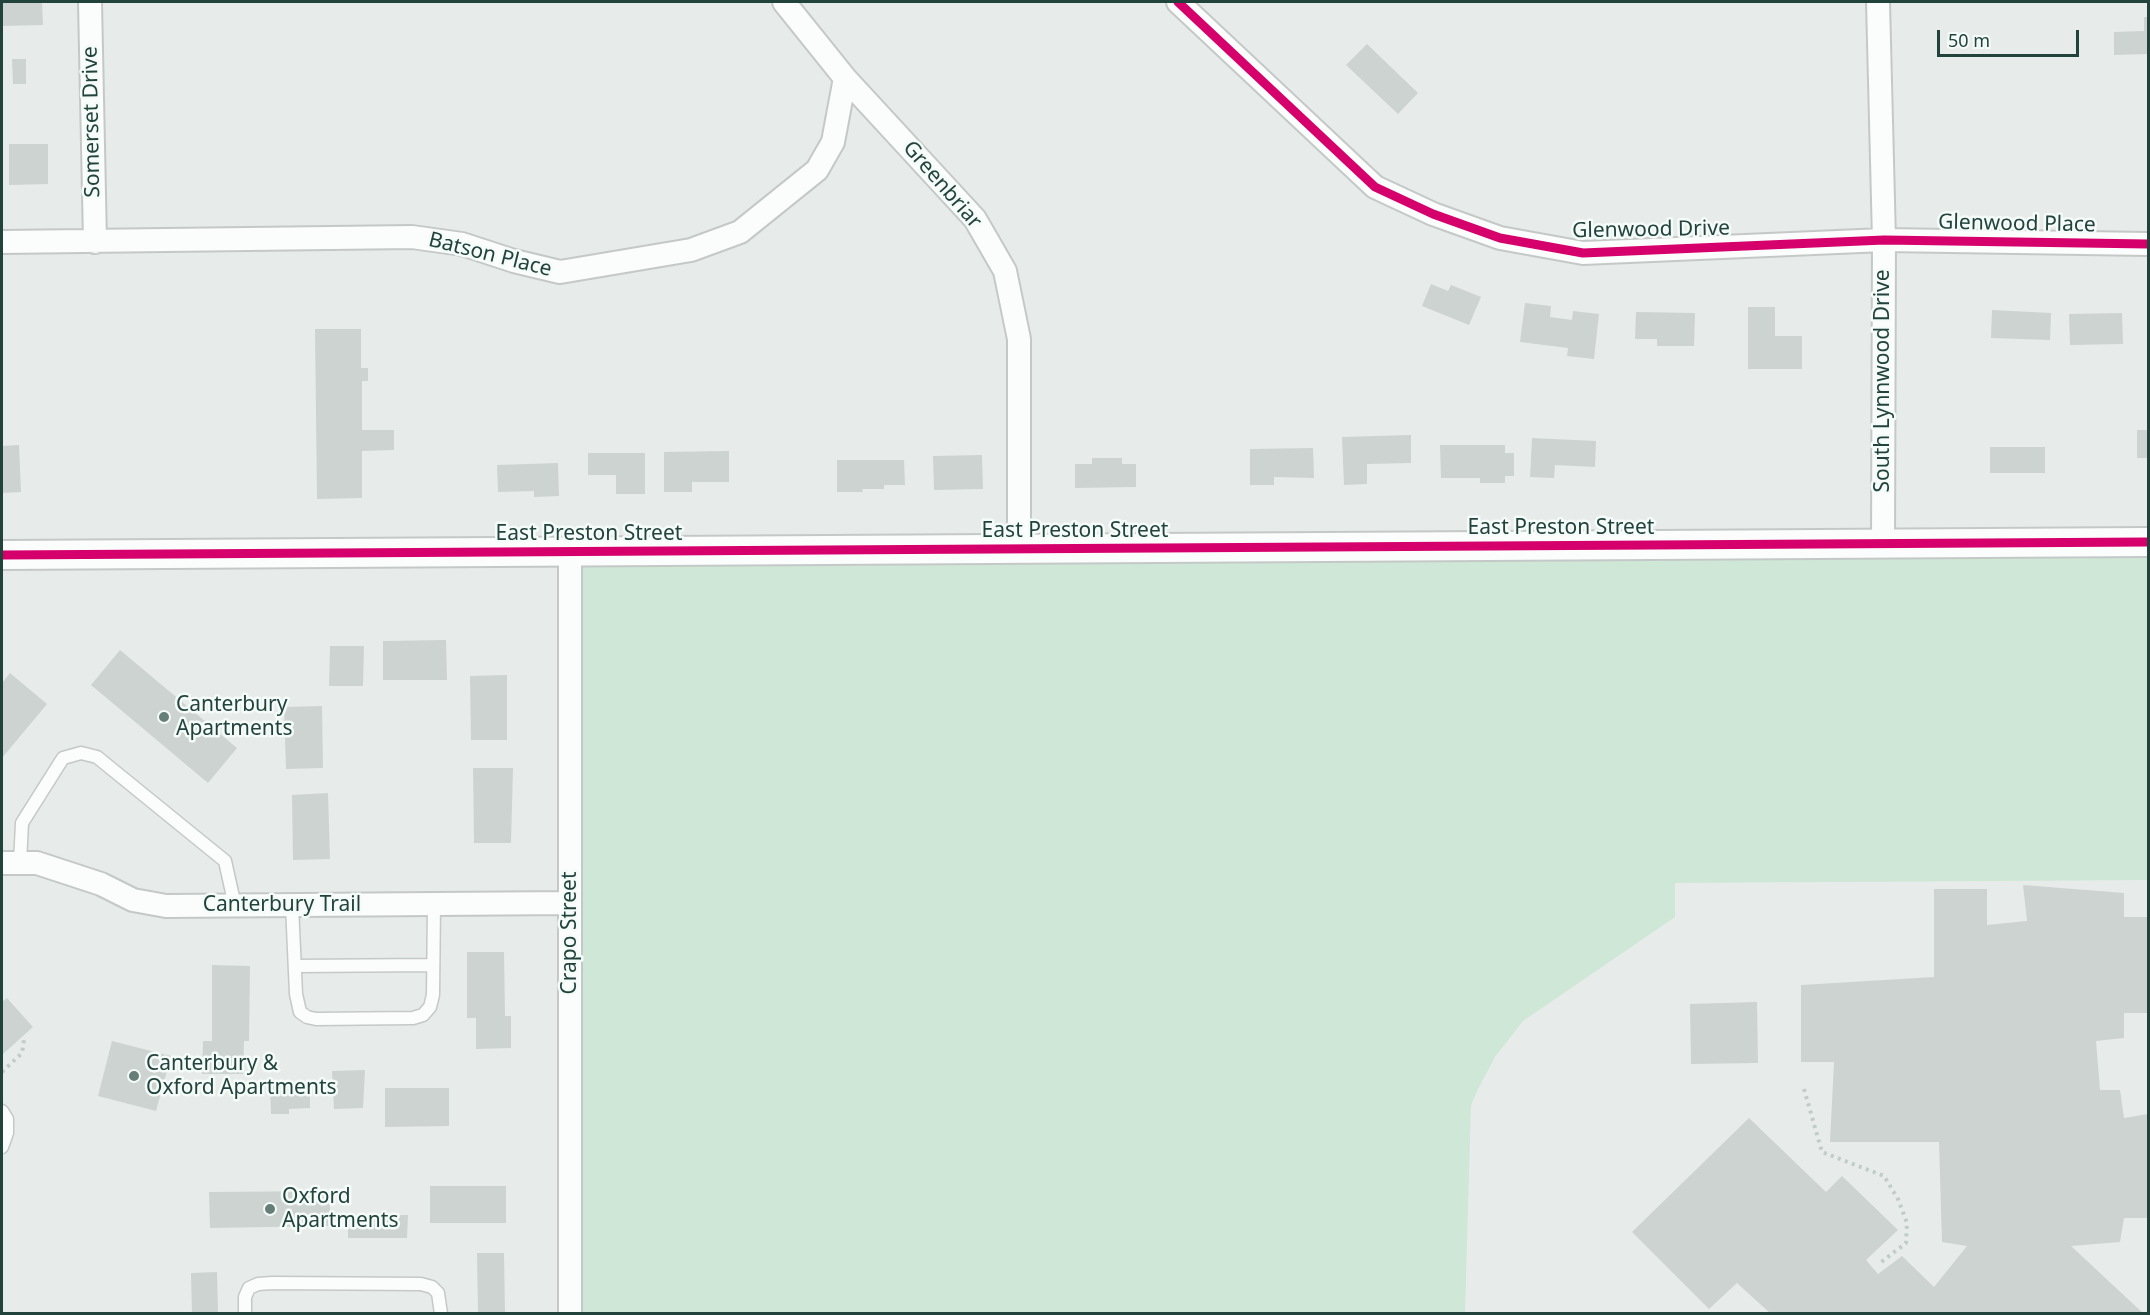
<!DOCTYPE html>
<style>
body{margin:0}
#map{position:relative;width:2150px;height:1315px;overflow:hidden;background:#e7ecea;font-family:"Noto Sans",sans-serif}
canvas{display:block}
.frame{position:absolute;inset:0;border:3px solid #21433b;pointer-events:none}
.scale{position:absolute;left:1937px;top:30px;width:142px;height:27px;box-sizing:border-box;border:3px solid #21433b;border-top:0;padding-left:8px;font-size:18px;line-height:21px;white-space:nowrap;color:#21433b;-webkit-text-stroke:4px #f5fbf8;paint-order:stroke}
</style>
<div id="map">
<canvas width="2150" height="1315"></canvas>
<div class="frame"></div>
<div class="scale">50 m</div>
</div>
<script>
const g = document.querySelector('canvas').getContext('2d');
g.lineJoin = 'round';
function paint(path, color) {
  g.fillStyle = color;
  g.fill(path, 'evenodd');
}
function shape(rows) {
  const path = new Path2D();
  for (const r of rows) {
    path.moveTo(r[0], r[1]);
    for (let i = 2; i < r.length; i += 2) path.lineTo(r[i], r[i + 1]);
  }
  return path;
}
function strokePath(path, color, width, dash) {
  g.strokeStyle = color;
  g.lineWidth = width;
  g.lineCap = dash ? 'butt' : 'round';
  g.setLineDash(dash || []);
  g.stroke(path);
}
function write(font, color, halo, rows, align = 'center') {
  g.font = font + ' "Noto Sans",sans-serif';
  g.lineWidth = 5;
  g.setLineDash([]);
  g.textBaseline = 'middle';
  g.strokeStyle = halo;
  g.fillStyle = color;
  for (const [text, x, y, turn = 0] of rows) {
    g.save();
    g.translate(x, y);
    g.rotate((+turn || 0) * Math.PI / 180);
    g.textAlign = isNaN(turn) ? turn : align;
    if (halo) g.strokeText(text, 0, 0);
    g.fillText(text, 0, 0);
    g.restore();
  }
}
paint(shape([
 [2148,542,2148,880,1675,883,1675,917,1523,1021,1495,1057,1478,1089,1471,1105,1465,1313,570,1313,570,552]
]), '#cee7d6');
paint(shape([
 [2,2,42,2,43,25,2,26],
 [2144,17,2148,17,2148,54,2114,55,2114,32,2144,31],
 [1367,44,1418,93,1398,114,1346,65],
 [12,59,26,59,26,84,13,84],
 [9,144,48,144,48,184,9,185],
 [1431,284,1448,291,1451,285,1481,297,1469,325,1422,306],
 [1525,303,1551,306,1550,317,1572,320,1573,311,1599,314,1594,359,1567,356,1568,348,1520,342],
 [1748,307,1775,307,1775,336,1802,336,1802,369,1748,369],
 [1992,310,2051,313,2050,340,1991,338],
 [1636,312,1695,313,1694,346,1657,346,1657,339,1635,339],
 [2122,313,2123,344,2070,345,2069,314],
 [315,329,361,329,361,368,368,368,368,381,362,381,362,430,394,430,394,450,362,451,362,498,317,499],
 [2137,430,2148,430,2148,458,2137,458],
 [1411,435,1411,463,1367,464,1367,484,1344,485,1342,437],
 [1532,438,1596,441,1595,467,1555,465,1554,478,1530,477],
 [19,445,21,492,2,493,2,446],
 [1440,445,1505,445,1505,453,1514,453,1514,476,1505,476,1505,483,1480,483,1480,478,1441,478],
 [1990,447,2045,447,2045,473,1990,473],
 [1313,448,1314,478,1274,477,1274,485,1250,485,1250,449],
 [729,451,729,482,692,482,692,492,664,492,664,452],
 [588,453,645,453,645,494,616,494,616,475,588,475],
 [982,455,983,489,934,490,933,456],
 [1092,458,1122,458,1122,464,1136,464,1136,487,1075,488,1075,464,1092,464],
 [837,460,904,460,905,485,884,485,884,489,862,489,863,492,837,492],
 [558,463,559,496,534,497,534,491,498,492,497,465],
 [446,640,447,680,383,680,383,641],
 [330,646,364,646,363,686,329,686],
 [120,650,237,748,208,783,91,685],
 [10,673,47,704,2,758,2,683],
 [507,675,507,740,471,740,470,676],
 [322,706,323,768,286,769,284,707],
 [473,768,513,768,511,843,474,843],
 [328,793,330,859,293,860,292,795],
 [2023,885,2124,893,2124,917,2148,917,2148,1013,2124,1013,2124,1038,2096,1041,2100,1090,2120,1090,2124,1118,2148,1114,2148,1218,2124,1218,2120,1242,2071,1246,2144,1314,1771,1314,1737,1283,1709,1309,1632,1232,1749,1118,1826,1192,1842,1176,1898,1230,1866,1260,1878,1274,1902,1256,1934,1287,1967,1246,1942,1242,1939,1142,1830,1142,1834,1062,1801,1062,1801,985,1934,977,1934,889,1987,889,1987,925,2027,921],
 [467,952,504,952,505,1016,511,1016,511,1048,476,1049,476,1018,467,1018],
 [212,965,250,966,249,1041,244,1041,243,1074,202,1074,203,1041,212,1041],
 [7,998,33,1027,2,1055,2,1002],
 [1757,1002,1758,1063,1691,1064,1690,1004],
 [112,1041,171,1056,156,1111,98,1096],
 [365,1070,363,1108,334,1109,332,1071],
 [310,1083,310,1108,289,1109,289,1114,271,1114,270,1084],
 [385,1088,449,1088,449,1126,385,1127],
 [430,1186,506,1186,506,1223,430,1223],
 [330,1191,330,1226,210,1228,209,1192],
 [408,1215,407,1238,348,1238,348,1216],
 [477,1253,504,1253,505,1314,478,1314],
 [217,1272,218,1314,192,1314,191,1273]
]), '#cdd3d1');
const service = shape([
 [20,863,22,823,63,758,81,753,97,757,225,861,235,906],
 [292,905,296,994,300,1012,307,1017,316,1019,413,1018,423,1015,430,1007,433,995,434,904],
 [295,966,433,965],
 [2,1111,7,1119,7,1133,2,1147],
 [245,1314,245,1297,249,1288,258,1284,272,1283,421,1284,432,1287,438,1293,441,1314]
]);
const minor = shape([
 [90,2,95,242],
 [784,2,845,78,975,219,1005,271,1019,339,1019,549],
 [1178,2,1375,187,1433,214,1500,238,1583,253,1884,240,2148,244],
 [1878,2,1884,240,1883,544],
 [2,242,412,237,462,244,514,261,560,272,691,250,740,232,817,170,833,142,845,78],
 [570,552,570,1314],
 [2,863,37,863,101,884,133,900,166,906,570,903]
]);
const tertiary = shape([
 [2,555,2148,542]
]);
strokePath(service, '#c4c9c7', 15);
strokePath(minor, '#c4c9c7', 26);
strokePath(tertiary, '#c4c9c7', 32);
strokePath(shape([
 [2,1072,22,1053,24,1040],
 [1804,1089,1822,1152,1884,1176,1898,1199,1907,1223,1906,1243,1880,1263]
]), '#c1ccc9', 4, [3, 4.5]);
strokePath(service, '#fbfcfc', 12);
strokePath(minor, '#fbfcfc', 22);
strokePath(tertiary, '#fbfcfc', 28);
strokePath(shape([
 [1178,2,1375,187,1433,214,1500,238,1583,253,1884,240,2148,244],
 [2,555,2148,542]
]), '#d6006c', 9);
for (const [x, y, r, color] of [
 [164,717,6,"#667e78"],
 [134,1076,6,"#667e78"],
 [270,1209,6,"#667e78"]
]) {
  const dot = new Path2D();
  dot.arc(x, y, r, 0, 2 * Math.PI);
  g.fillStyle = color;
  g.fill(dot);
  strokePath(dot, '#f5fbf8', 2);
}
write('21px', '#21433b', '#f5fbf8', [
 ["Somerset Drive",92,122,-91],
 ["Greenbriar",942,185,49],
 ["Glenwood Place",2017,224,1],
 ["Glenwood Drive",1651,230,-1],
 ["Batson Place",490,255,14],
 ["South Lynnwood Drive",1883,381,-90],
 ["East Preston Street",1561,528],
 ["East Preston Street",1075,531],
 ["East Preston Street",589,534],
 ["Canterbury Trail",282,905],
 ["Crapo Street",570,933,-90]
]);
write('21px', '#21433b', '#f5fbf8', [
 ["Canterbury",176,705],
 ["Apartments",176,729],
 ["Canterbury &",146,1064],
 ["Oxford Apartments",146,1088],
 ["Oxford",282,1197],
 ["Apartments",282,1221]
], 'left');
</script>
